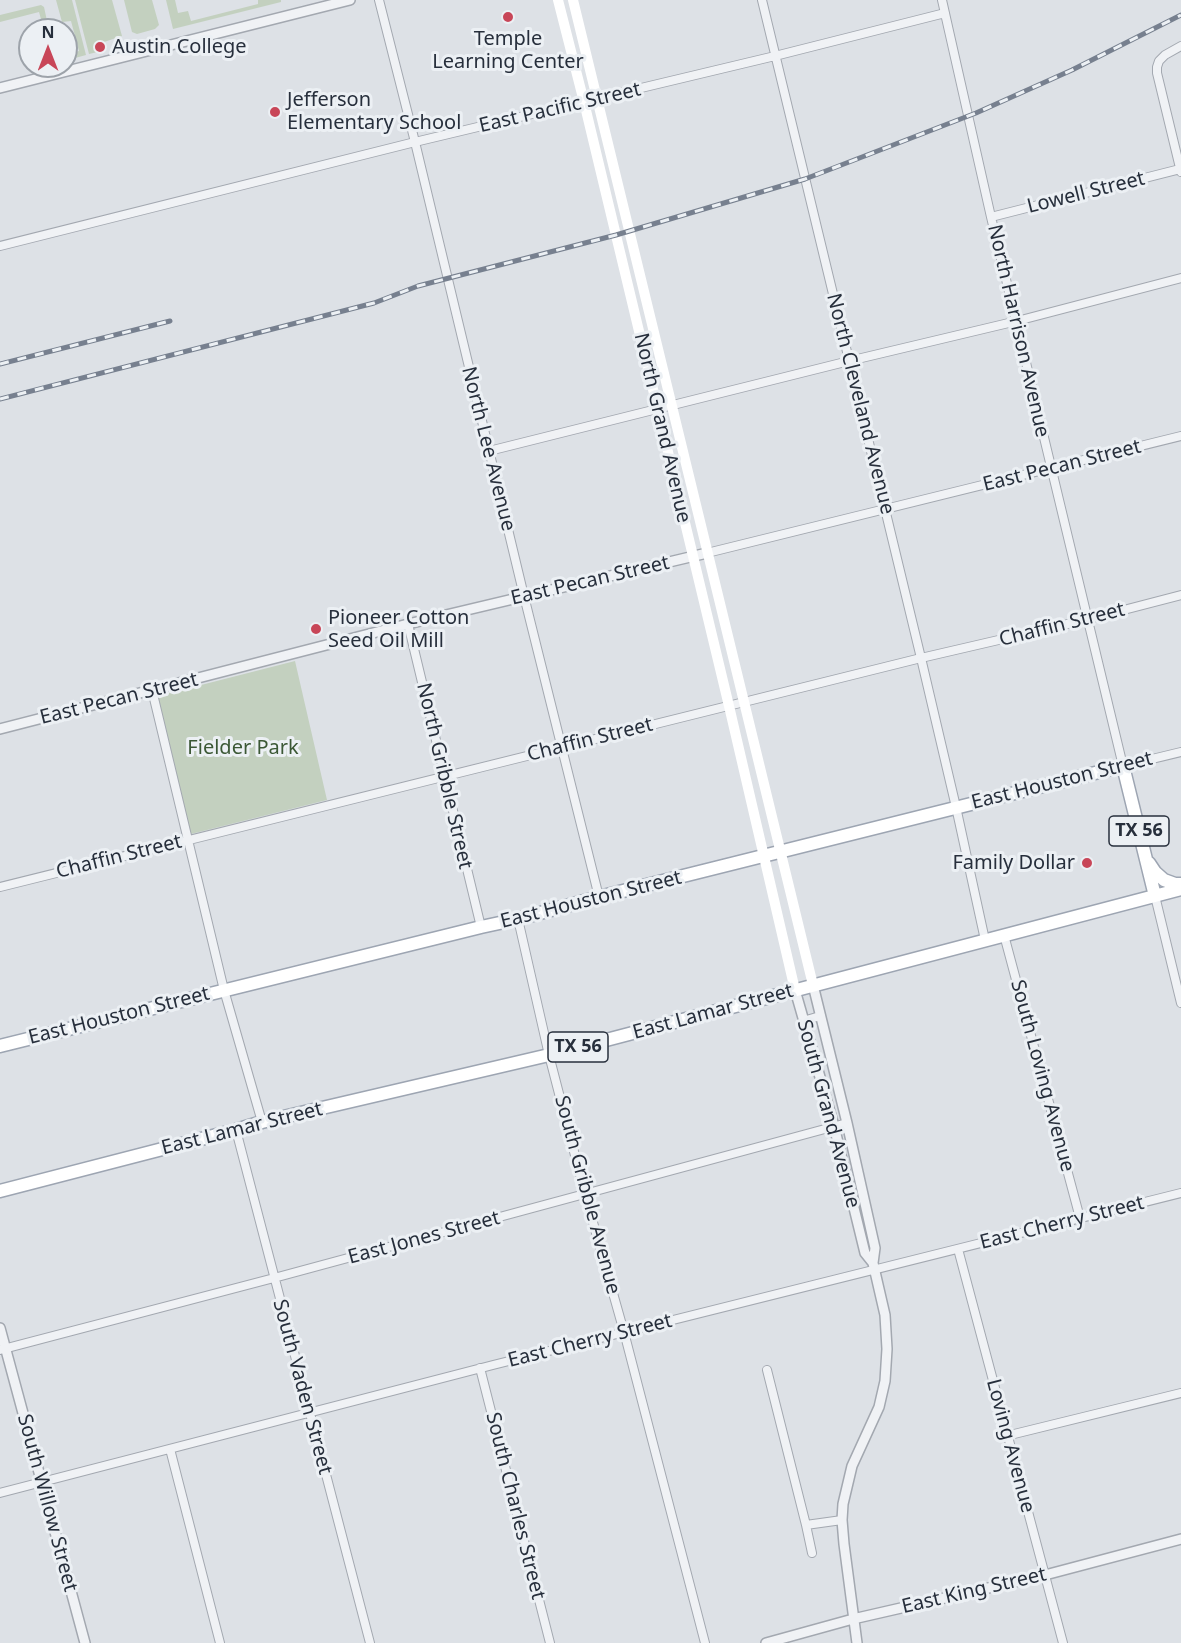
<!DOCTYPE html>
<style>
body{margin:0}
#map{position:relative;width:1181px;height:1643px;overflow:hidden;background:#dde1e6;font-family:"Noto Sans",sans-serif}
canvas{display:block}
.north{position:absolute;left:18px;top:18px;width:60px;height:60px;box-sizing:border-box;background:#ecf0f4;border:2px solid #9da3aa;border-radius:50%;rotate:0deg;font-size:16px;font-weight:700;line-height:24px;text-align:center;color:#272f3c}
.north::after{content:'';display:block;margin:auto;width:21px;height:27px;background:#c84658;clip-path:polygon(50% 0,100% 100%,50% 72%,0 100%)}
</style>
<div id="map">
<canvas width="1181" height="1643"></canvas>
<div class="north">N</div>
</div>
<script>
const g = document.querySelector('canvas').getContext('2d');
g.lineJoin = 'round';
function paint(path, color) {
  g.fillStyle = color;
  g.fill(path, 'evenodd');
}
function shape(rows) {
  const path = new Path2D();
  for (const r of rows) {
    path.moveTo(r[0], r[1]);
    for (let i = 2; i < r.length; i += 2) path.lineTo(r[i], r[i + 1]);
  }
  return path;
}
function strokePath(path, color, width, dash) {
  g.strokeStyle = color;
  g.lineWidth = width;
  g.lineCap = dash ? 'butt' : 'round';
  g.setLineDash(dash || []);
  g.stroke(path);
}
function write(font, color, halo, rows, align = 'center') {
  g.font = font + ' "Noto Sans",sans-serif';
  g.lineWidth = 6;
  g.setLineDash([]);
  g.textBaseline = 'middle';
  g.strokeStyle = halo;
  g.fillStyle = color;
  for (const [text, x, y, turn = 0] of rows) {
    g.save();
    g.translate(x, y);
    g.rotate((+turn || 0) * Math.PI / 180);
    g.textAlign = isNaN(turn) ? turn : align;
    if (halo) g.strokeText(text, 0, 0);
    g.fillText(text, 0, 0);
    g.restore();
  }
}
paint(shape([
 [56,0,72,0,86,55,75,58,72,56,72,53,79,51,71,21,62,22],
 [75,0,112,0,122,36,101,43,102,51,89,54],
 [124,0,152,0,159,25,155,29,137,34,132,32],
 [166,0,175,0,178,13,188,11,191,21,258,4,258,0,281,0,281,2,173,29],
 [41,5,44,7,49,30,44,30,39,12,0,22,0,15],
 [295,661,327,800,191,834,158,696]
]), '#c3d0bf');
const minor = shape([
 [379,0,415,142,524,596,599,897],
 [762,0,921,658,956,807,985,940],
 [942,0,991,217,1123,766,1181,752],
 [1181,172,1157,73,1157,67,1159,61,1165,55,1181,46],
 [991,217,1180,169],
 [0,246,415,142,775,56,945,13],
 [489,451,849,361,1017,321,1181,278],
 [707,553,1181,436],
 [408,624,481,927],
 [152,690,224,990,262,1122],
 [0,887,921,658,1089,619,1181,595],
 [1155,896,1181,1003],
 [518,919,549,1055,585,1194,624,1332,705,1643],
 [1004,935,1080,1218],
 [803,1021,820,1016],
 [236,1130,370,1643],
 [958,1249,1063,1643],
 [0,1350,274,1278,847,1123],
 [480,1368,550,1643],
 [767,1370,806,1525,812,1553],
 [1006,1436,1181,1393],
 [170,1449,220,1643],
 [0,1493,493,1365,1181,1193],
 [806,1525,842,1520]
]);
const tertiary = shape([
 [0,88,350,0],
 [0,729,408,624,707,553],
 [813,985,847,1123,875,1248,873,1263,885,1315,887,1349,885,1381,879,1407,852,1466,843,1504,842,1520,844,1544,857,1643],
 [795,990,834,1126,865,1253,873,1263],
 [0,1328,85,1643],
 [766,1643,853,1619,1045,1575,1181,1539]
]);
const primary = shape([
 [1149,863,1155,872,1164,880,1175,884,1181,884],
 [0,1046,481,927,518,919,599,897,1123,766,1155,896],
 [0,1191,236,1130,262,1122,549,1055,1181,889]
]);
strokePath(minor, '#a3a8b0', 10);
strokePath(tertiary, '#a3a8b0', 12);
strokePath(primary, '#9da5b2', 15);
strokePath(minor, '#f0f2f5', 8);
strokePath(tertiary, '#f0f2f5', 9);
strokePath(shape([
 [558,0,584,102,729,706,795,990],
 [573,0,813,985]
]), '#fff', 10);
strokePath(primary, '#fff', 12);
const rail = shape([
 [0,364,170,321],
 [0,399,374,303,418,286,616,235,805,179,976,113,1072,70,1181,15]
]);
strokePath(rail, '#77808f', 5);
strokePath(rail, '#ecf0f4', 3, [9]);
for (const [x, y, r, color] of [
 [508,17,6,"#c84658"],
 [100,47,6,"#c84658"],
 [275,112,6,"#c84658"],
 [316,629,6,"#c84658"],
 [1087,863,6,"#c84658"]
]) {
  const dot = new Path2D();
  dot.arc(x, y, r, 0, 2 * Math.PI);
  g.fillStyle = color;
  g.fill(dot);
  strokePath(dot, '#ecf0f4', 2);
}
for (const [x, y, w] of [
 [1139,831,60],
 [578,1047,60]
]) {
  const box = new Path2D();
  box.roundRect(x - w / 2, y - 15, w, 30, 4.5);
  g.fillStyle = '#ecf0f4';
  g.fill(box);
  strokePath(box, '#272f3c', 1.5);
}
write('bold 18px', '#272f3c', null, [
 ["TX 56",1139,831],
 ["TX 56",578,1047]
]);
write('20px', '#272f3c', '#ecf0f4', [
 ["Temple",508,39,"center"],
 ["Learning Center",508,62,"center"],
 ["Austin College",112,47],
 ["Jefferson",287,100],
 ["Elementary School",287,123],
 ["Pioneer Cotton",328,618],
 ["Seed Oil Mill",328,641],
 ["Family Dollar",1075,863,"right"]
], 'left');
write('20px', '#272f3c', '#ecf0f4', [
 ["East Pacific Street",560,108,-13],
 ["Lowell Street",1086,193,-14],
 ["North Harrison Avenue",1018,331,77],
 ["North Cleveland Avenue",860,404,76],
 ["North Grand Avenue",662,428,77],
 ["North Lee Avenue",488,449,76],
 ["East Pecan Street",1062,466,-14],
 ["East Pecan Street",590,581,-13],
 ["Chaffin Street",1062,625,-14],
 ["East Pecan Street",119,699,-14],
 ["Chaffin Street",590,740,-14],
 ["North Gribble Street",444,776,77],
 ["East Houston Street",1062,781,-14],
 ["Chaffin Street",119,857,-14],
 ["East Houston Street",591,900,-14],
 ["East Lamar Street",713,1012,-15],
 ["East Houston Street",119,1016,-14],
 ["South Loving Avenue",1042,1076,75],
 ["South Grand Avenue",828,1114,75],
 ["East Lamar Street",242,1129,-14],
 ["South Gribble Avenue",587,1195,75],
 ["East Cherry Street",1062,1223,-14],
 ["East Jones Street",424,1238,-15],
 ["East Cherry Street",590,1341,-14],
 ["South Vaden Street",302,1387,75],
 ["Loving Avenue",1010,1446,75],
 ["South Willow Street",47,1503,75],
 ["South Charles Street",515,1506,76],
 ["East King Street",974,1591,-13]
]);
write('20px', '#3b5835', '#ecf0f4', [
 ["Fielder Park",243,748]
]);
</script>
